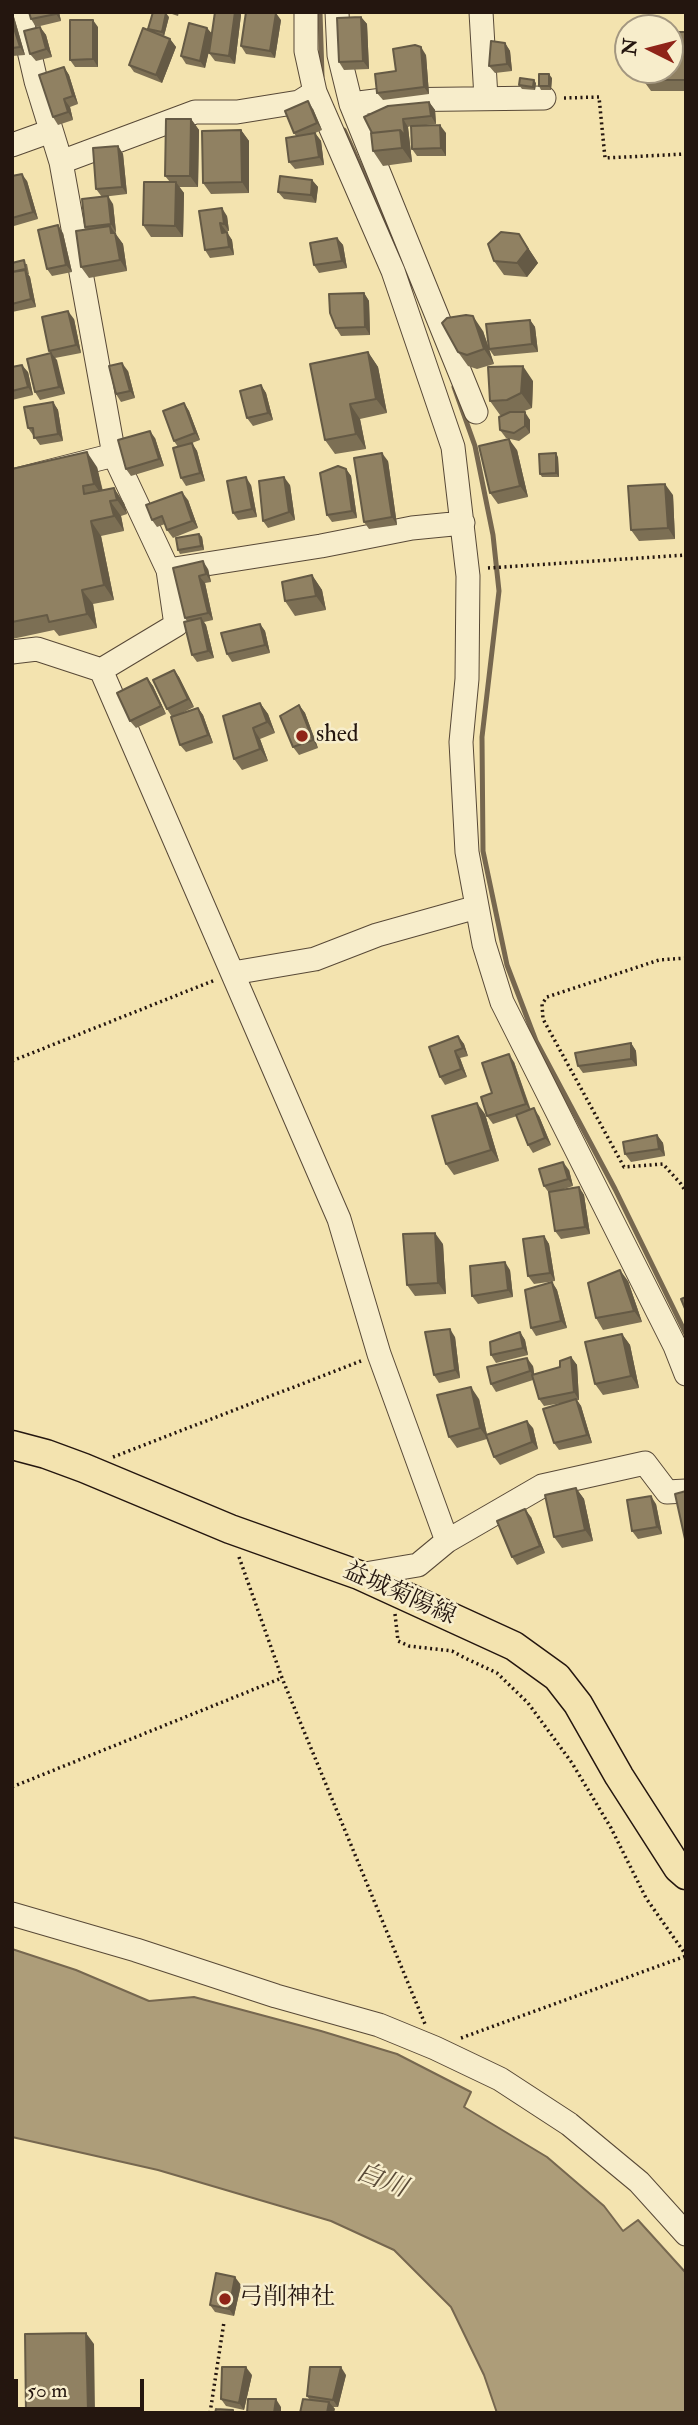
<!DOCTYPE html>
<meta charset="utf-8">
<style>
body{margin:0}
#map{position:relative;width:698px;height:2425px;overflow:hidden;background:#f3e3af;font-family:"IM FELL Double Pica",serif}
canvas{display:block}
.frame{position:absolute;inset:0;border:14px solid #24160f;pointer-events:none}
.north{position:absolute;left:614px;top:14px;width:70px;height:70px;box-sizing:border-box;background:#f7edcb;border:2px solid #a39780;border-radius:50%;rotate:276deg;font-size:19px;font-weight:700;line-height:28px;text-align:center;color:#24160f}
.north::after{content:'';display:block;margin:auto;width:24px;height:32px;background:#8f2418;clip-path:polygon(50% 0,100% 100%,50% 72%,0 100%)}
.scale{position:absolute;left:14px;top:2379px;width:130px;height:32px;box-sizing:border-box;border:4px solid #24160f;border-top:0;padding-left:9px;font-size:21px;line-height:24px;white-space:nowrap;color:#24160f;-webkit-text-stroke:5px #f7edcb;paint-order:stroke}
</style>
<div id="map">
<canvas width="698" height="2425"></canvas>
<div class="frame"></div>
<div class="north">N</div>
<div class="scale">50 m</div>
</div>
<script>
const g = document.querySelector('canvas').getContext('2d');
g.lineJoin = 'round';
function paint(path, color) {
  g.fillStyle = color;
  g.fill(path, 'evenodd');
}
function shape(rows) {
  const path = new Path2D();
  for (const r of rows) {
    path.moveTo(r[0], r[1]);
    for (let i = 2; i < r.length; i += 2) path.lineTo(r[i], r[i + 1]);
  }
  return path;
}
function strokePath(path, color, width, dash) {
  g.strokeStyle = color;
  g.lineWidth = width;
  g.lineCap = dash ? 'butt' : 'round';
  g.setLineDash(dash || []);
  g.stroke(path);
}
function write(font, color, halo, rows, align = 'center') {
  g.font = font + ' "IM FELL Double Pica","Noto Serif JP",serif';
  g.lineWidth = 5;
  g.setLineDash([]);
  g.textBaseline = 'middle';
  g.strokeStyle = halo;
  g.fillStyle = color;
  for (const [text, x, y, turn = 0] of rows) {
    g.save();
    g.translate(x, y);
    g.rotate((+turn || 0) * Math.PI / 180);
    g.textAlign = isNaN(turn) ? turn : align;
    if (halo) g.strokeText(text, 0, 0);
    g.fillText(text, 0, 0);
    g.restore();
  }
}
const water = shape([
 [12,1949,76,1970,149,2001,194,1997,321,2031,397,2054,471,2092,464,2107,547,2157,604,2206,623,2231,638,2220,686,2273,686,2413,497,2413,484,2375,451,2307,394,2250,331,2221,158,2170,12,2137,12,1949]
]);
paint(water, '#ad9d79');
strokePath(water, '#76674f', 2);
strokePath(shape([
 [320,12,322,76],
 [344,130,396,245],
 [454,387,475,446,493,535,499,591,482,737,483,851,507,965,536,1041,615,1189,686,1334]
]), '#76674f', 5);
const minor = shape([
 [306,12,306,51,315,92,393,271,453,447,468,576,467,679,461,742,467,852,484,944,502,1002,675,1346,686,1374],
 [337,12,339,55,351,104,476,412],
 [481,12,486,98],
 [351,104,383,100,544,98],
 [12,145,51,131],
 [61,162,195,112,237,112,299,102,315,92],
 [12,481,114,455,61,162,36,81,20,12],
 [168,570,321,546,412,528,463,523],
 [12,652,37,649,101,670,339,1219,379,1354,447,1541],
 [101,670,176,625,168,570,114,455],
 [233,973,315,959,377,935,477,907],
 [359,1575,418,1565,447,1541,542,1486,645,1463,667,1492,686,1491],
 [12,1914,136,1950,276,1996,379,2025,435,2048,500,2079,569,2124,639,2182,686,2234]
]);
const major = shape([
 [12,1445,46,1454,84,1468,230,1529,359,1575,514,1646,557,1677,578,1704,619,1776,678,1868,686,1875]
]);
strokePath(minor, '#584937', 25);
strokePath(major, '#24160f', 31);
strokePath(shape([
 [564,98,599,97,605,158,686,154],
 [488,568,686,555],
 [686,958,659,960,547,997,542,1004,543,1019,624,1167,663,1164,681,1184,686,1192],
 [12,1061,215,980],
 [113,1457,361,1361],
 [239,1557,282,1678,425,2024],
 [395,1614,398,1641,409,1646,452,1651,465,1658,497,1673,528,1703,572,1763,611,1828,646,1898,686,1955],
 [12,1787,282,1678],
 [461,2038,686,1956],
 [210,2413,224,2322]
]), '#24160f', 3.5, [2, 3.5]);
strokePath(minor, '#f7edcb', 23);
strokePath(major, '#f3e3af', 28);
paint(shape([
 [29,12,59,12,61,21,36,27,31,19],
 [166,12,179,12,178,16],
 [215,12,240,12,241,15,235,64,215,61,209,53,210,45,205,68,186,64,181,56,207,28,212,34],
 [12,14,14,17,25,55,12,56],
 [169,17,164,36,160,35,170,39,176,47,162,83,134,72,129,65,150,31,148,29],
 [361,17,367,24,369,69,344,70,339,62],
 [281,20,275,58,246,54,241,46],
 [40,27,46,35,52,57,36,61,30,54],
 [98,27,98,67,75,67,70,60],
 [686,32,686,91,651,91,643,80],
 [505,43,510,51,512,71,495,73,489,66],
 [426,55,429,94,383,100,377,93,396,71],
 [64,67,69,75,78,104,70,107,73,120,58,125,53,117],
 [552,78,551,90,541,90,539,86],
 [536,83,535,90,522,89,519,85],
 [429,102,435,110,436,124,416,126,446,133,446,156,417,156,412,149,411,126,408,127,412,162,383,166,373,151,371,133],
 [313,109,322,130,315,133,321,141,324,165,295,169,289,162,296,136,294,133],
 [191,119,199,130,198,187,179,187,184,193,183,237,151,237,143,225,170,182,165,176],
 [241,130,249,141,249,193,211,194,203,183],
 [118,146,123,154,127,194,102,197,96,189],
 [12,176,27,181,38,219,14,226,12,224],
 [312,180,318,187,316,203,284,199,278,192],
 [113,204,116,232,114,232,123,244,127,271,89,278,81,267,87,230,85,227],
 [199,211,227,216,229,231,226,231,226,232,232,240,234,255,210,258,205,250],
 [63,233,72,272,52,276,47,269],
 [519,234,538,263,527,277,504,275,494,261],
 [337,238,343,245,347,268,319,273,314,265],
 [12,263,27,264,29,274,28,274,30,277,36,307,12,312],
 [364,293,369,301,370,335,341,336,336,328],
 [74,319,81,353,55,358,65,394,40,400,35,392,50,353,49,351],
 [530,320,535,327,538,352,494,356,489,349,494,364,477,369,468,366,458,352,483,331,489,348],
 [368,352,378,367,387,413,360,419,366,449,335,454,325,440],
 [12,367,28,372,33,395,12,400],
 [128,371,135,398,121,402,116,394],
 [533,381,532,408,522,412,530,420,530,433,519,441,506,438,500,430,503,415,500,415,490,401],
 [261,385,266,393,273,420,253,426,247,418],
 [53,402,58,410,63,441,40,445,28,428],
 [184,403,189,411,200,440,192,443,197,451,205,481,186,486,181,478,178,447,174,441],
 [155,438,164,466,131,476,126,469],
 [517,450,528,497,498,504,490,493],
 [558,457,559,477,542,477,540,474],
 [388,461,397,525,369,529,364,522],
 [97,467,103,491,124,503,127,514,121,516,124,531,101,536,114,600,93,604,97,628,59,636,54,630,12,639,12,469],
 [346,469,351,476,357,518,332,522,327,515],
 [251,485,257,517,238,520,233,513],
 [290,485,295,520,268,528,263,521],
 [673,495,675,539,639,541,631,530],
 [188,500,198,528,173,538,167,530,165,524,157,527,152,520],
 [199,534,202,537,204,550,180,554,178,550],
 [173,568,208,569,211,582,205,583,213,620,204,622,206,625,214,658,197,662,192,655,187,621,185,618],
 [312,575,322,590,326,610,295,616,285,601],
 [260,624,265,631,270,653,232,662,227,654],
 [174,670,179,677,194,707,176,716,198,708,203,715,213,743,186,752,180,745,172,717,167,709],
 [147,678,153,686,166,714,136,728,130,721],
 [260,703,268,714,275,733,260,739,268,761,242,770,234,759],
 [299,705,305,713,318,748,299,755,293,747],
 [458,1036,464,1044,468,1056,460,1058,467,1077,445,1085,440,1077],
 [631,1043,636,1051,637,1066,583,1073,578,1066],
 [514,1062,531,1110,539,1116,551,1145,533,1153,528,1145,517,1116,493,1124,487,1116,492,1093],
 [485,1114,499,1161,454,1175,446,1164],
 [657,1135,663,1143,665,1156,631,1162,625,1154],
 [569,1170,573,1186,558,1191,579,1187,584,1195,590,1234,561,1239,555,1231,549,1193,544,1186],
 [544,1236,549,1244,555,1281,534,1284,528,1276],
 [443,1244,446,1294,415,1296,407,1285],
 [510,1270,513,1297,478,1304,472,1296],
 [628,1281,642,1322,603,1330,596,1318],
 [552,1282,557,1290,567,1328,536,1336,531,1328],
 [520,1332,525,1340,528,1355,496,1363,491,1355],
 [622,1334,630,1345,639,1388,603,1395,595,1384],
 [455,1337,460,1378,439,1383,434,1375],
 [571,1357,577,1365,579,1400,577,1400,581,1406,592,1443,559,1450,554,1443,562,1403,544,1406,539,1399,533,1380,496,1392,491,1384,533,1366,534,1374,560,1367],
 [479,1399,487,1435,533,1428,538,1449,500,1465,494,1457,487,1439,457,1448,449,1437],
 [576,1488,584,1499,593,1541,562,1548,554,1537],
 [656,1504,662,1534,638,1539,632,1531],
 [531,1517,545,1553,517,1565,512,1557],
 [241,2285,234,2316,215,2312,210,2305],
 [252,2375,244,2410,226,2406,221,2399],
 [346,2375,338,2407,333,2407,335,2409,309,2399,307,2396]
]), '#7c6f54');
paint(shape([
 [56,12,59,12,61,21,56,14],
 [235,12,240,12,241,15,235,64,229,56],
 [166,13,169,17,164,36,162,32],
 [276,13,281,20,275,58,270,51],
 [12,14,14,17,25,55,20,47,12,22],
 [361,17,367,24,369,69,363,61],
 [93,20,98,27,98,67,93,59],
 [40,27,46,35,52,57,46,49],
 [207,28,213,35,205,68,200,61],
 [170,39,176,47,162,83,156,75],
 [505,43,510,51,512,71,507,64],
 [421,47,426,55,429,94,424,87],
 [64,67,69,75,78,104,73,96],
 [549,74,552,78,551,90,549,86],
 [534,80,536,83,535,90,533,87],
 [64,99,70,107,73,120,68,112],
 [308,101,313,109,322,130,317,123],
 [429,102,435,110,436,124,431,116],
 [191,119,199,130,198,187,190,176],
 [403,119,408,127,412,162,402,148,400,130],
 [440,125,446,133,446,156,441,148],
 [241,130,249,141,249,193,242,182],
 [315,133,321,141,324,165,319,157],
 [118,146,123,154,127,194,122,187],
 [22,174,27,181,38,219,33,212],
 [312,180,318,187,316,203,311,195],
 [176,182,184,193,183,237,175,226],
 [108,196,113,204,116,232,111,224],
 [222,208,227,216,229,231,224,224],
 [220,223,226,231,227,240,222,233],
 [58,225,63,233,72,272,66,265],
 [110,226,123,244,127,271,120,260,111,233],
 [227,232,232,240,234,255,229,247],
 [519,234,538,263,527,277,517,263],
 [337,238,343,245,347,268,342,261],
 [25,269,30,277,36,307,31,299],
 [364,293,369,301,370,335,365,327],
 [68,311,74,319,81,353,76,345],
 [473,316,483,331,494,364,484,349],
 [530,320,535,327,538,352,532,344],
 [368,352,378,367,387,413,376,399],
 [51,353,57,360,65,394,59,387],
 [122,363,128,371,135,398,130,391],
 [22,365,28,372,33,395,28,387],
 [523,366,533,381,532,408,521,393],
 [261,385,266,393,273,420,268,413],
 [53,402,58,410,63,441,58,434],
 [184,403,189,411,200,440,195,433],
 [350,404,360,419,366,449,356,434],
 [525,412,530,420,530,433,525,426],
 [150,431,155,438,164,466,159,459],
 [509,439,517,450,528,497,520,486],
 [192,443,197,451,205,481,200,473],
 [87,452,97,467,104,498,94,484],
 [382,453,388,461,397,525,392,517],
 [556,453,558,457,559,477,556,473],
 [346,469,351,476,357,518,352,511],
 [246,477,251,485,257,517,252,509],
 [284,477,290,485,295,520,289,512],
 [665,484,673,495,675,539,668,528],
 [114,488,124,503,127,514,117,500],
 [182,492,188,500,198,528,192,521],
 [110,501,121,516,124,531,114,516],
 [91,521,101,536,114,600,104,585],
 [199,534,202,537,204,550,201,546],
 [203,561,208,569,211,582,206,574],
 [312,575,322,590,326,610,316,596],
 [199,576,205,583,213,620,208,613],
 [82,590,93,604,97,628,87,614],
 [201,618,206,625,214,658,208,651],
 [260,624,265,631,270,653,265,645],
 [174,670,179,677,194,707,188,699],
 [147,678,153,686,166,714,161,706],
 [260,703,268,714,275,733,267,722],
 [299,705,305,713,318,748,313,740],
 [198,708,203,715,213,743,208,735],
 [253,728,260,739,268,761,260,749],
 [458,1036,464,1044,468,1056,463,1048],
 [631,1043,636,1051,637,1066,631,1059],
 [455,1051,460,1058,467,1077,461,1069],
 [509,1054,514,1062,531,1112,526,1104],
 [477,1103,485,1114,499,1161,491,1150],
 [534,1108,539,1116,551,1145,545,1138],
 [657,1135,663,1143,665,1156,659,1149],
 [563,1162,569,1170,573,1186,568,1179],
 [579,1187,584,1195,590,1234,585,1227],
 [435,1233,443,1244,446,1294,438,1283],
 [544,1236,549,1244,555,1281,550,1273],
 [505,1262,510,1270,513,1297,508,1290],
 [620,1270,628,1281,642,1322,634,1311],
 [552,1282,557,1290,567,1328,561,1321],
 [450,1329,455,1337,460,1378,455,1370],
 [520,1332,525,1340,528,1355,523,1348],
 [622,1334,630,1345,639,1388,631,1376],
 [571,1357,577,1365,579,1400,574,1392],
 [527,1358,533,1366,535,1379,530,1371],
 [471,1387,479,1399,488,1439,480,1428],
 [576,1399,581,1406,592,1443,587,1435],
 [527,1421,533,1428,538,1449,532,1442],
 [576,1488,584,1499,593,1541,585,1530],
 [651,1496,656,1504,662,1534,657,1527],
 [525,1509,531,1517,545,1553,540,1546],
 [235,2277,241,2285,234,2316,229,2309],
 [86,2333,94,2344,95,2413,89,2413,88,2411],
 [246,2367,252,2375,244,2410,239,2403],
 [341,2367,346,2375,338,2407,333,2400],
 [276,2399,281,2407,281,2413,274,2413],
 [329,2402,335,2409,334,2413,327,2413]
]), '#655a45');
const building = shape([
 [29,12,56,12,56,14,31,19,29,12],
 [153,12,166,13,162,32,148,29,153,12],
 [215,12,235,12,229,56,209,53,215,12],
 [246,12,276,13,270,51,241,46,246,12],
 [361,17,363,61,339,62,337,18,361,17],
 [70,20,93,20,93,59,70,60,70,20],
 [12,22,20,47,12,48,12,22],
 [189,23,207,28,200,61,181,56,189,23],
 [40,27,46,49,30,54,24,31,40,27],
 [143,28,170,39,156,75,129,65,143,28],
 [670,32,686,32,686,80,643,80,643,70,670,70,670,32],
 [491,41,505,43,507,64,489,66,491,41],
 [415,45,421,47,424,87,377,93,375,74,396,71,393,49,415,45],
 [64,67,73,96,64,99,68,112,53,117,39,75,64,67],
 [539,74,549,74,549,86,539,86,539,74],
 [520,78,534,80,533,87,519,85,520,78],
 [308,101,317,123,294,133,285,111,308,101],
 [429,102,431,116,403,119,405,136,400,130,372,133,364,117,388,106,429,102],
 [166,119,191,119,190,176,165,176,166,119],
 [440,125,441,148,412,149,411,126,440,125],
 [241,130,242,182,203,183,202,131,241,130],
 [400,130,402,148,373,151,371,133,400,130],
 [315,133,319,157,289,162,286,138,315,133],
 [118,146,122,187,96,189,93,148,118,146],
 [22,174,33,212,12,218,12,176,22,174],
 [280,176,312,180,311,195,278,192,280,176],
 [144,182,176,182,175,226,143,225,144,182],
 [108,196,111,224,85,227,82,199,108,196],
 [222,208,224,224,220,223,222,233,227,232,229,247,205,250,199,211,222,208],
 [58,225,66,265,47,269,38,230,58,225],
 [110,226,111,233,115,233,120,260,81,267,76,231,110,226],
 [501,232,519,234,528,249,517,263,494,261,488,244,501,232],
 [337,238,342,261,314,265,310,243,337,238],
 [24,260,26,270,12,272,12,263,24,260],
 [25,269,31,299,12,304,12,272,25,269],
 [364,293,365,327,336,328,330,313,329,294,364,293],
 [68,311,76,345,49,351,42,317,68,311],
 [466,315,473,316,484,349,467,355,458,352,442,323,447,318,466,315],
 [530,320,532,344,489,349,486,324,530,320],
 [368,352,376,399,350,404,356,434,325,440,310,364,368,352],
 [51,353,59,387,35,392,27,359,51,353],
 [122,363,130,391,116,394,109,366,122,363],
 [22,365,28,387,12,391,12,367,22,365],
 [523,366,521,393,507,400,490,401,488,367,523,366],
 [261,385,268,413,247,418,240,391,261,385],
 [53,402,58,434,34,438,33,428,28,428,24,407,53,402],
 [184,403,195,433,174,441,163,411,184,403],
 [510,412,525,412,525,426,514,433,500,430,499,417,510,412],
 [150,431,159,459,126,469,118,440,150,431],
 [509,439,520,486,490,493,479,446,509,439],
 [192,443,200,473,181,478,173,448,192,443],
 [87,452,94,484,83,486,84,494,114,488,117,500,110,501,114,516,91,521,104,585,82,590,87,614,49,622,47,615,12,622,12,469,87,452],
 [382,453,392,517,364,522,354,458,382,453],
 [556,453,556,473,540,474,539,454,556,453],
 [338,466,346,469,352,511,327,515,320,473,338,466],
 [246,477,252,509,233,513,227,481,246,477],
 [284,477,289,512,263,521,259,481,284,477],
 [665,484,668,528,631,530,628,486,665,484],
 [182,492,192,521,167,530,162,516,152,520,146,505,182,492],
 [199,534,201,546,178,550,176,538,199,534],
 [203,561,206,574,199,576,208,613,185,618,173,568,203,561],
 [312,575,316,596,285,601,282,582,312,575],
 [201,618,208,651,192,655,184,622,201,618],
 [260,624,265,645,227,654,221,633,260,624],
 [174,670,188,699,167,709,153,680,174,670],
 [147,678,161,706,130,721,117,693,147,678],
 [260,703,267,722,253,728,260,749,234,759,223,716,260,703],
 [299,705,313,740,293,747,280,716,299,705],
 [198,708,208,735,180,745,171,717,198,708],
 [458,1036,463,1048,455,1051,461,1069,440,1077,429,1047,458,1036],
 [631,1043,631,1059,578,1066,575,1053,631,1043],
 [509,1054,526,1104,487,1116,481,1097,492,1093,482,1063,509,1054],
 [477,1103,491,1150,446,1164,432,1116,477,1103],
 [534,1108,545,1138,528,1145,516,1115,534,1108],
 [657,1135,659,1149,625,1154,623,1142,657,1135],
 [563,1162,568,1179,544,1186,539,1169,563,1162],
 [579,1187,585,1227,555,1231,549,1192,579,1187],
 [435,1233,438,1283,407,1285,403,1234,435,1233],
 [544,1236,550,1273,528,1276,523,1239,544,1236],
 [505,1262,508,1290,472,1296,470,1266,505,1262],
 [620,1270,634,1311,596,1318,588,1283,620,1270],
 [552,1282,561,1321,531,1328,525,1290,552,1282],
 [686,1297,686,1311,681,1299,686,1297],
 [450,1329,455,1370,434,1375,425,1332,450,1329],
 [520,1332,523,1348,491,1355,490,1342,520,1332],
 [622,1334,631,1376,595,1384,585,1342,622,1334],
 [571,1357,574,1392,539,1399,532,1375,560,1367,560,1361,571,1357],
 [527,1358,530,1371,491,1384,487,1367,527,1358],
 [471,1387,480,1428,449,1437,437,1395,471,1387],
 [576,1399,587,1435,554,1443,543,1409,576,1399],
 [527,1421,532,1442,494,1457,486,1435,527,1421],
 [576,1488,585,1530,554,1537,545,1495,576,1488],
 [686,1491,686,1539,685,1539,675,1494,686,1491],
 [651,1496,657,1527,632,1531,627,1500,651,1496],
 [525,1509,540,1546,512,1557,497,1521,525,1509],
 [216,2273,235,2277,229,2309,210,2305,216,2273],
 [86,2333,88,2411,26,2413,25,2334,86,2333],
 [222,2367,246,2367,239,2403,221,2399,222,2367],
 [310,2367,341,2367,333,2400,307,2396,310,2367],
 [248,2399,276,2399,274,2413,247,2413,248,2399],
 [303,2399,329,2402,327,2413,300,2413,303,2399],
 [216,2409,233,2410,233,2413,215,2413,216,2409]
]);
paint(building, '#908162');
strokePath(building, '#655a45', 2);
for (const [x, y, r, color] of [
 [302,736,7,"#8f2418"],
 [225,2299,7,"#8f2418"]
]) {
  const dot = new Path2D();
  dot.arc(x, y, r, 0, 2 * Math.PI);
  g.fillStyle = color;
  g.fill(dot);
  strokePath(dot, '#f7edcb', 2.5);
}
write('24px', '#24160f', '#f7edcb', [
 ["shed",316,736],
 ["弓削神社",239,2299]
], 'left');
write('24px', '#24160f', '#f7edcb', [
 ["益城菊陽線",399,1595,24]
]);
write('italic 26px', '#5b4c39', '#f7edcb', [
 ["白川",381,2182,21]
]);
</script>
